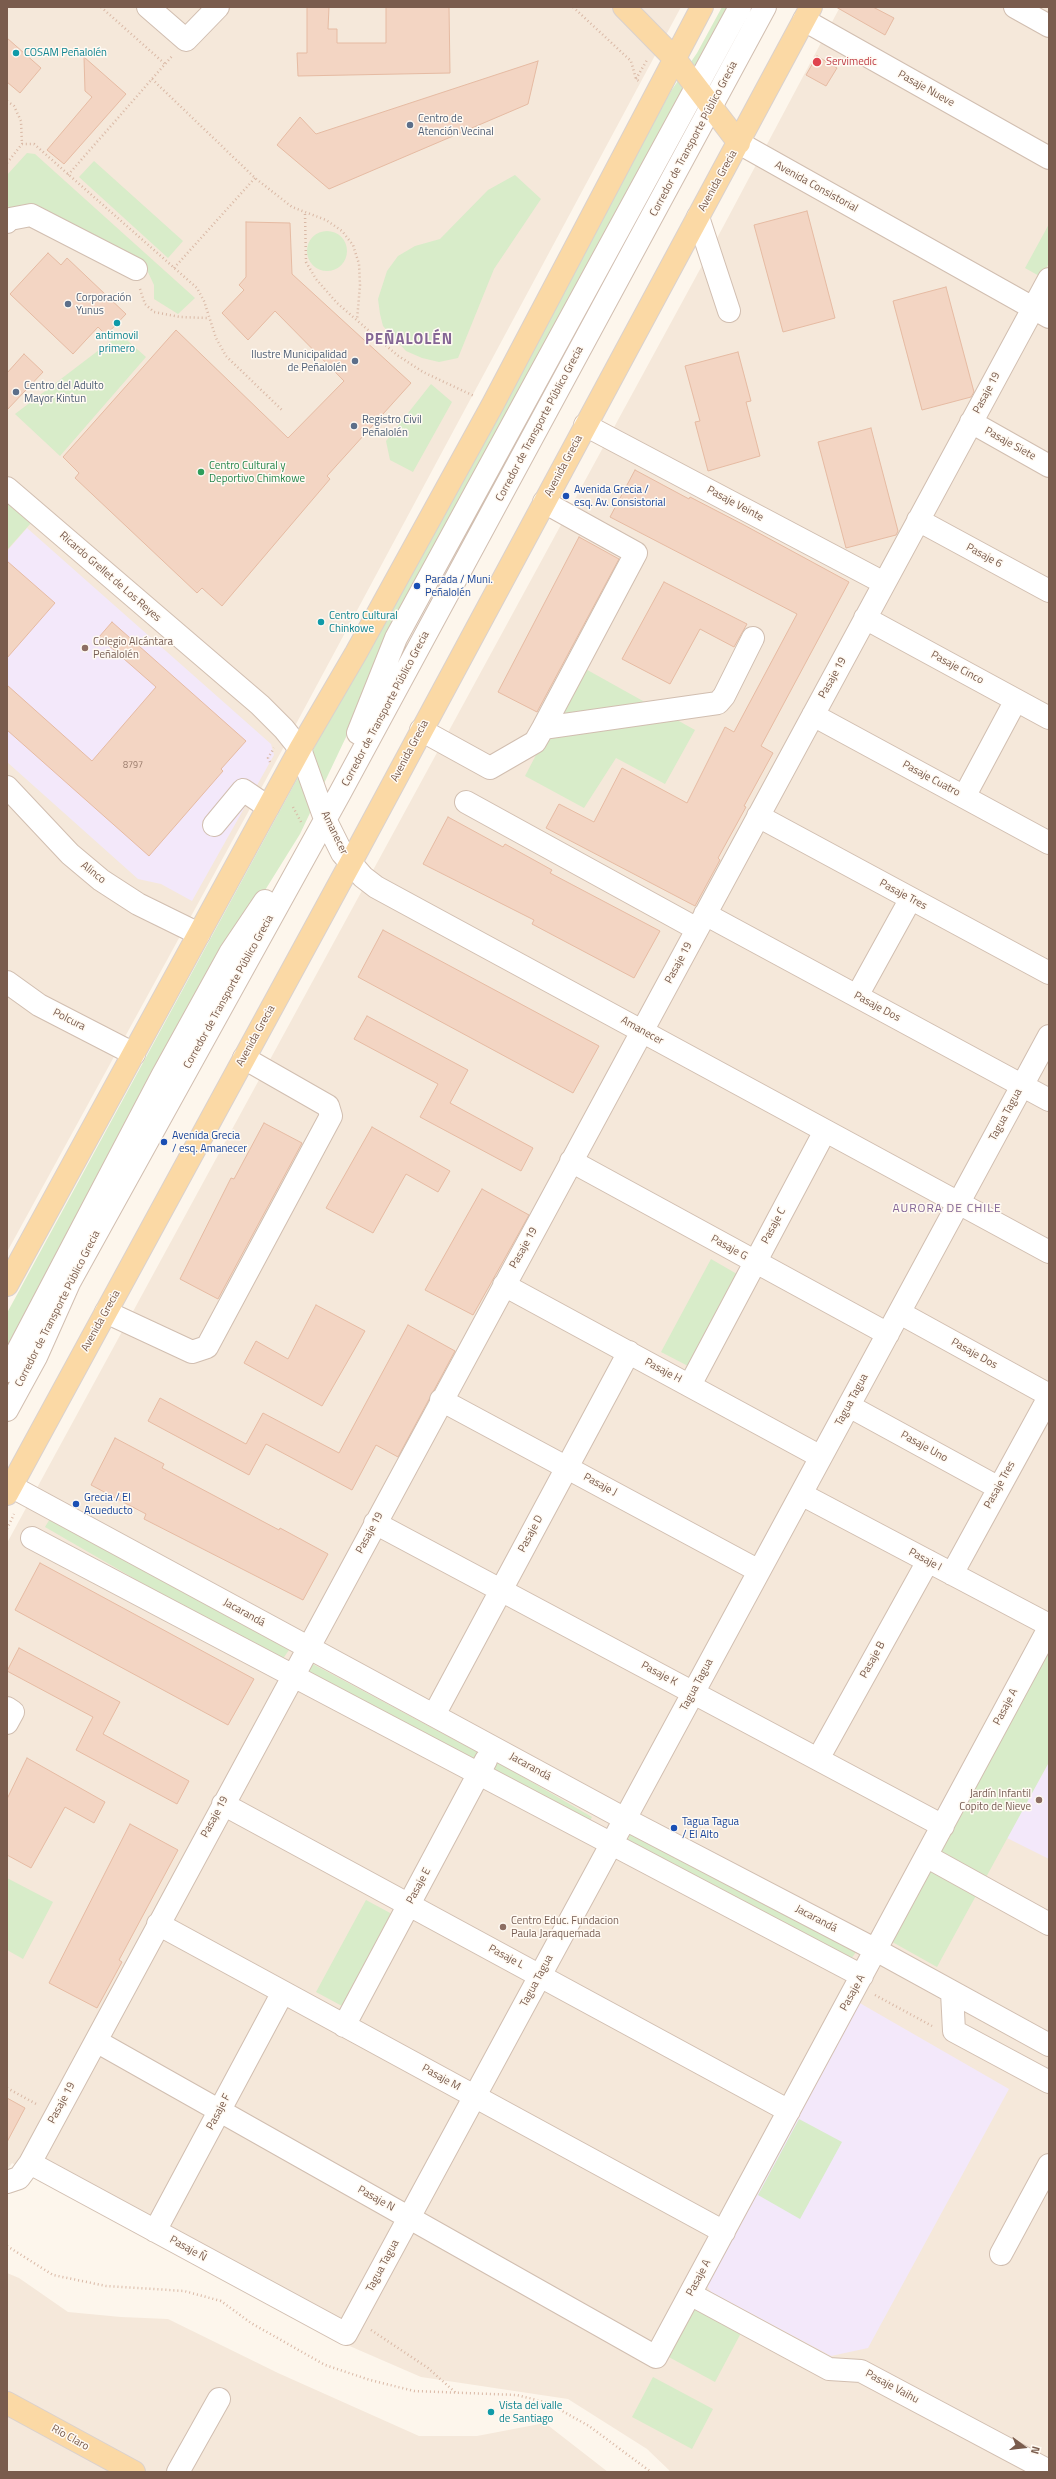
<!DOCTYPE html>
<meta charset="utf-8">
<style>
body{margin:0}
#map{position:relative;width:1056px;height:2479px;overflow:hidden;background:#fdf6ec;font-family:"Titillium Web",sans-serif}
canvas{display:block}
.frame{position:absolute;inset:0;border:8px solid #7a5c4d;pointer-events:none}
.north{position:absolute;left:1004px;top:2427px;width:40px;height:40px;-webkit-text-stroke:3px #fffaf3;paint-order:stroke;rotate:105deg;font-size:11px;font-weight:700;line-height:16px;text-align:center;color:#7a5c4d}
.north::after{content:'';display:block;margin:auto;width:14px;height:18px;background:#7a5c4d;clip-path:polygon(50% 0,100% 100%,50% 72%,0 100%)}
</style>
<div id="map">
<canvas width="1056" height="2479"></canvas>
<div class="frame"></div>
<div class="north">N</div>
</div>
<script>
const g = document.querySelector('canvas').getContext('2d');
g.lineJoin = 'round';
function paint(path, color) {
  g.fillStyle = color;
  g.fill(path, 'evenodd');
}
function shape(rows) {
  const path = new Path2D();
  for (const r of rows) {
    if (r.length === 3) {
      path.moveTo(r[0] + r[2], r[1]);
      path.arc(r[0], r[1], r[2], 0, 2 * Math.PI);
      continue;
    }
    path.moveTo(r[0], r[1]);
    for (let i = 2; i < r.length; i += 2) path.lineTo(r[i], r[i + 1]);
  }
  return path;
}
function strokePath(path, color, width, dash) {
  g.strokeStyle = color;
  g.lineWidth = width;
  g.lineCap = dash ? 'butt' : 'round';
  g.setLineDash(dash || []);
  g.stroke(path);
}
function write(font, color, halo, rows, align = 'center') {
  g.font = font + ' "Titillium Web",sans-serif';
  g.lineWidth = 3;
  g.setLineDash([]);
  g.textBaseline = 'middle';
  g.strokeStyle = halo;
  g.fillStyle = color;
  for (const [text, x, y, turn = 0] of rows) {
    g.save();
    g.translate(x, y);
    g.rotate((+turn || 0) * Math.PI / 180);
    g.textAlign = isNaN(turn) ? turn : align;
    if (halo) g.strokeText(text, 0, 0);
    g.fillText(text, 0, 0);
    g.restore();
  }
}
paint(shape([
 [7,7,681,7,281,752,7,1252],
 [840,7,1049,7,1049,2472,671,2472,647,2449,568,2399,421,2377,345,2344,12,2163,7,2170,7,1543,723,227],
 [7,2273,19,2278,68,2312,121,2317,168,2319,278,2373,419,2436,477,2436,545,2423,608,2472,7,2472]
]), '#f5e8da');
paint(shape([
 [27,528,271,744,274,755,192,901,161,884,138,879,7,762,7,551],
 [1049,1762,1049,1859,1007,1838],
 [858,2002,1009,2089,868,2348,831,2356,711,2292,705,2283]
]), '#f3e8fa');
paint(shape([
 [722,7,735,7,356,716,300,834,221,961,7,1361,7,1313,671,91,697,53],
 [27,153,35,154,195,298,178,314,154,299,154,285,147,270,140,263,43,208,29,204,21,205,12,210,7,205,7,175],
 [94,161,183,241,168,258,79,177],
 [515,175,541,199,494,269,458,358,439,362,422,358,406,351,383,326,380,314,378,299,387,271,398,256,415,246,440,239,488,190],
 [1049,224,1049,263,1041,277,1025,268],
 [327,251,20],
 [120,334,146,357,60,456,15,414],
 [431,384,452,402,413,472,390,460,386,441],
 [7,502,31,523,7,550],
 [582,667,695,730,665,784,616,758,584,808,525,776],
 [711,1259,737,1274,688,1366,661,1352],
 [51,1517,289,1650,280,1663,45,1527],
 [1049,1645,1049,1762,937,1967,887,1939],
 [309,1662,479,1753,469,1770,299,1680],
 [497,1762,592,1817,585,1830,487,1779],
 [631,1832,856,1952,841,1973,622,1854],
 [7,1878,53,1902,23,1959,7,1950],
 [366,1900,392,1914,342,2006,316,1992],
 [799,2119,842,2142,800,2219,758,2195],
 [691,2306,741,2333,715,2382,665,2355],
 [653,2377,713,2409,692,2449,632,2417]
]), '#d8ecc9');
const building = shape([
 [307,7,329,7,328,29,337,29,337,43,386,43,386,7,449,7,450,73,298,76,297,53,307,53,307,7],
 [836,7,873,7,894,18,885,35,836,7],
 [7,38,41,68,20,93,7,82,7,38],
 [817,56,837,68,826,86,806,75,817,56],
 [84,57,126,94,64,164,47,150,92,97,85,91,84,57],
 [538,61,528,104,329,189,277,145,300,117,316,134,538,61],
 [807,211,835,318,783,332,754,225,807,211],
 [246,222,290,223,292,274,411,383,327,476,330,479,222,606,202,588,197,593,75,478,79,473,63,457,176,330,288,438,344,381,275,311,248,340,222,313,244,290,239,285,246,277,246,222],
 [48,253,61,265,67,258,126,314,106,335,98,327,73,354,10,294,48,253],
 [946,287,974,392,971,397,922,410,893,301,946,287],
 [738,352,751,401,746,402,760,456,708,471,695,422,700,421,685,366,738,352],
 [24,354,43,372,7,410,7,373,24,354],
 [871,428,898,531,896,535,846,548,818,442,871,428],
 [635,470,689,499,690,497,744,525,849,582,761,746,773,753,744,806,746,807,718,858,720,860,695,906,546,828,559,804,594,822,622,768,687,803,725,727,734,732,797,614,610,517,635,470],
 [579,537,619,559,537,712,498,692,579,537],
 [7,561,55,603,7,658,7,561],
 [664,582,747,624,734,647,700,629,670,684,622,659,664,582],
 [112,622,246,741,221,769,223,771,149,856,7,730,7,685,92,761,156,687,99,637,112,622],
 [448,817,503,847,505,844,552,870,550,873,660,931,634,978,532,924,534,920,423,864,448,817],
 [383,930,599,1046,573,1093,358,977,383,930],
 [367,1016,468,1070,450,1103,533,1148,521,1171,420,1117,438,1084,354,1039,367,1016],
 [264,1123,302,1143,218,1299,180,1279,231,1178,234,1179,264,1123],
 [372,1127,450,1171,438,1192,406,1174,373,1233,326,1208,372,1127],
 [482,1189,529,1215,473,1315,425,1290,482,1189],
 [316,1305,365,1331,322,1406,244,1363,256,1341,288,1359,316,1305],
 [408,1325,455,1351,398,1457,376,1445,352,1490,266,1444,249,1475,148,1421,160,1398,246,1444,263,1413,339,1453,408,1325],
 [115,1438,164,1464,162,1468,279,1530,280,1528,328,1554,303,1600,144,1519,146,1514,91,1485,115,1438],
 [40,1563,254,1679,228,1725,15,1610,40,1563],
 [19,1648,120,1702,103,1734,189,1781,177,1804,76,1750,93,1717,7,1671,19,1648],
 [27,1758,105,1802,94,1823,65,1807,31,1868,7,1855,7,1799,27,1758],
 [130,1824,178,1850,119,1960,122,1962,97,2008,49,1983,130,1824],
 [7,2098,25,2108,7,2142,7,2098]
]);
paint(building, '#f3d5c3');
strokePath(building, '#e6bba3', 1);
const minor = shape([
 [148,7,186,40,218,7],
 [1015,7,1049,26],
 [804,20,1049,158],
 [739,143,1049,317],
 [698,217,729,311],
 [7,222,10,219,31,215,136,269],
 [971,422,1049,466],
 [585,425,884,583],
 [7,488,260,705,284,729,300,749,325,819,342,853,363,877,376,887,1049,1252],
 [918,520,1049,591],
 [865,618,1049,718],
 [813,715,1049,843],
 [543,728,718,703,724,696,753,638],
 [421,730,490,768,535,742,543,728,636,553,544,502],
 [358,733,396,638,740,7],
 [7,787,70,854,101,880,138,904,199,934],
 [964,797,1016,700],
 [466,802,697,929],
 [758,816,1049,973],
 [214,825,243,790,268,807],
 [705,914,1049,1100],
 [7,982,39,1005,134,1054],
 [857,996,910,900],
 [571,1161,888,1334],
 [504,1285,821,1457],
 [106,1312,192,1352,207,1347,331,1116,328,1106,244,1058],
 [900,1313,1049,1395],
 [7,1371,162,1076,230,953,265,901],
 [690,1385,825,1131],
 [441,1400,759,1571],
 [849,1406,999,1488],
 [7,1410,36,1357,69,1283,340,793,765,7],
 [7,1484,625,1819,876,1950,1049,2045],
 [801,1494,1049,1625],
 [375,1523,943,1826],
 [32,1538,862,1976],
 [952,1574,1049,1397],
 [7,1708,13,1712,7,1723],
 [434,1715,629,1352],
 [818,1759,928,1561],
 [223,1804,789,2111],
 [926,1856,1049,1924],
 [158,1924,724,2232],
 [952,1992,954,2031,1049,2082],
 [344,2026,486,1760],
 [96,2041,656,2357,1049,1628],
 [30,2163,346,2334,1049,1036],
 [7,2182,19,2178,30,2163,1049,279],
 [155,2231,283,1992],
 [1001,2254,1049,2165],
 [690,2294,829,2369,861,2371,1049,2471],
 [178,2472,219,2399]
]);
const major = shape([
 [624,7,675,59,739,143],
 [7,1285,300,749,356,653,493,404,702,7],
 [7,1494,350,864,811,7],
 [7,2403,134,2472]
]);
strokePath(minor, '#d1beb0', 24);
strokePath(major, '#dad1cd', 24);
strokePath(shape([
 [101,7,165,64],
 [573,7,631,61,636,79,640,82],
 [152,79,255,178,292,207,326,220,342,231,353,245,359,264,360,285,357,320],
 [636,79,647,60],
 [7,101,14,106,21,121,22,144],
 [7,163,22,144,34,144,197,288,204,301,216,338,226,356,282,410],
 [68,175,173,55],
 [305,214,306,262,316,279,337,303,397,355,423,372,474,396],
 [174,268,255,178],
 [140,289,145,304,154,312,180,317,208,318],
 [270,762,268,758,274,748],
 [293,807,301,822],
 [7,1529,14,1514],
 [875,1995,932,2026],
 [7,2088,38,2105],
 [7,2246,53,2275,106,2286,184,2291,221,2301,251,2323,325,2365,370,2380,414,2391,517,2395,548,2403,589,2426,651,2472],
 [371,2330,428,2368,457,2394]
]), '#d9b8a5', 2.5, [1, 3]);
strokePath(minor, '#fff', 22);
strokePath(major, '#fbd9a5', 22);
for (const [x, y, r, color] of [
 [16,53,4,"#0f9aa8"],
 [817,62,5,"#e0444e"],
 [410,125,4,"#5c6f8a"],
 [68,304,4,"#5c6f8a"],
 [117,323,4,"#0f9aa8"],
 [355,361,4,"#5c6f8a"],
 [16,392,4,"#5c6f8a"],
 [354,426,4,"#5c6f8a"],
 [201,472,4,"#2e9e5b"],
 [566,496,4,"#1a4fb4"],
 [417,586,4,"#1a4fb4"],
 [321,622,4,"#0f9aa8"],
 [85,648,4,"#8d6e63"],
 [164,1142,4,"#1a4fb4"],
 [76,1504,4,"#1a4fb4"],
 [1039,1800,4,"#8d6e63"],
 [674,1828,4,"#1a4fb4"],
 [503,1927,4,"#8d6e63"],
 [491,2412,4,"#0f9aa8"]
]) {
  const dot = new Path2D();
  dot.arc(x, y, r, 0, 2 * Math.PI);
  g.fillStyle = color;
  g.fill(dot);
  strokePath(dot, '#fffaf3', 1.5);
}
write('9px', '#987a6a', null, [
 ["8797",133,766]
]);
write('11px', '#0d838f', '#fffaf3', [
 ["COSAM Peñalolén",24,53],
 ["antimovil",117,336,"center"],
 ["primero",117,349,"center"],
 ["Centro Cultural",329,616],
 ["Chinkowe",329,629],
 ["Vista del valle",499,2406],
 ["de Santiago",499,2419]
], 'left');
write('11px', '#be3a42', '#fffaf3', [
 ["Servimedic",826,62]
], 'left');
write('11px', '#7a5c4d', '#fffaf3', [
 ["Pasaje Nueve",926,89,29],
 ["Corredor de Transporte Público Grecia",694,139,-62],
 ["Avenida Grecia",718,181,-61],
 ["Avenida Consistorial",816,187,29],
 ["Pasaje 19",987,393,-62],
 ["Corredor de Transporte Público Grecia",540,424,-62],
 ["Pasaje Siete",1010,444,29],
 ["Avenida Grecia",564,466,-62],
 ["Pasaje Veinte",735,504,28],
 ["Pasaje 6",984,556,28],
 ["Ricardo Grellet de Los Reyes",110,577,41],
 ["Pasaje Cinco",957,668,28],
 ["Pasaje 19",833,678,-61],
 ["Corredor de Transporte Público Grecia",386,709,-62],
 ["Avenida Grecia",410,751,-62],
 ["Pasaje Cuatro",931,779,28],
 ["Amanecer",334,833,64],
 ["Alinco",93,873,38],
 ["Pasaje Tres",903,895,28],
 ["Pasaje 19",679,963,-62],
 ["Corredor de Transporte Público Grecia",229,992,-61],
 ["Pasaje Dos",877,1007,28],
 ["Polcura",69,1020,27],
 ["Amanecer",642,1031,29],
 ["Avenida Grecia",256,1036,-61],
 ["Tagua Tagua",1006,1115,-62],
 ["Pasaje C",774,1226,-62],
 ["Pasaje 19",524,1248,-61],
 ["Pasaje G",729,1248,29],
 ["Corredor de Transporte Público Grecia",58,1309,-63],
 ["Avenida Grecia",101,1321,-61],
 ["Pasaje Dos",974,1354,29],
 ["Pasaje H",663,1371,28],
 ["Tagua Tagua",852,1400,-62],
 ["Pasaje Uno",924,1447,29],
 ["Pasaje J",600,1485,28],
 ["Pasaje Tres",1000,1485,-61],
 ["Pasaje 19",370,1533,-62],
 ["Pasaje D",531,1534,-62],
 ["Pasaje I",925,1560,28],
 ["Jacarandá",244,1613,29],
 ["Pasaje B",873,1660,-61],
 ["Pasaje K",659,1674,28],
 ["Tagua Tagua",697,1685,-62],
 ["Pasaje A",1006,1707,-62],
 ["Jacarandá",530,1767,29],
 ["Pasaje 19",215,1817,-62],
 ["Pasaje E",419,1886,-62],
 ["Jacarandá",816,1919,28],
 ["Pasaje L",506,1957,28],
 ["Tagua Tagua",537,1981,-62],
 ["Pasaje A",853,1993,-61],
 ["Pasaje M",441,2078,29],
 ["Pasaje 19",62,2103,-62],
 ["Pasaje F",219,2112,-62],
 ["Pasaje N",376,2199,29],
 ["Pasaje Ñ",188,2249,29],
 ["Tagua Tagua",383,2266,-62],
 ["Pasaje A",699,2278,-62],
 ["Pasaje Vaihu",892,2387,28],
 ["Río Claro",70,2438,29]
]);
write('11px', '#4e5e75', '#fffaf3', [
 ["Centro de",418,119],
 ["Atención Vecinal",418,132],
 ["Corporación",76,298],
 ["Yunus",76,311],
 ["Ilustre Municipalidad",347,355,"right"],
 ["de Peñalolén",347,368,"right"],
 ["Centro del Adulto",24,386],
 ["Mayor Kintun",24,399],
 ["Registro Civil",362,420],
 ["Peñalolén",362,433]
], 'left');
write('11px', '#27864d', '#fffaf3', [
 ["Centro Cultural y",209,466],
 ["Deportivo Chimkowe",209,479]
], 'left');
write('11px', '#164399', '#fffaf3', [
 ["Avenida Grecia /",574,490],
 ["esq. Av. Consistorial",574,503],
 ["Parada / Muni.",425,580],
 ["Peñalolén",425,593],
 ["Avenida Grecia",172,1136],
 ["/ esq. Amanecer",172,1149],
 ["Grecia / El",84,1498],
 ["Acueducto",84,1511],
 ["Tagua Tagua",682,1822],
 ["/ El Alto",682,1835]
], 'left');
write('11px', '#785e54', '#fffaf3', [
 ["Colegio Alcántara",93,642],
 ["Peñalolén",93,655],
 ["Jardín Infantil",1031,1794,"right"],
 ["Copito de Nieve",1031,1807,"right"],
 ["Centro Educ. Fundacion",511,1921],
 ["Paula Jaraquemada",511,1934]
], 'left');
g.letterSpacing = '1px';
write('12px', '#846695', '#fffaf3', [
 ["AURORA DE CHILE",947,1209]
]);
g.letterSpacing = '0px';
g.letterSpacing = '1px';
write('bold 15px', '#846695', '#fffaf3', [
 ["PEÑALOLÉN",409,340]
]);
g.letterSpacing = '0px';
</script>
